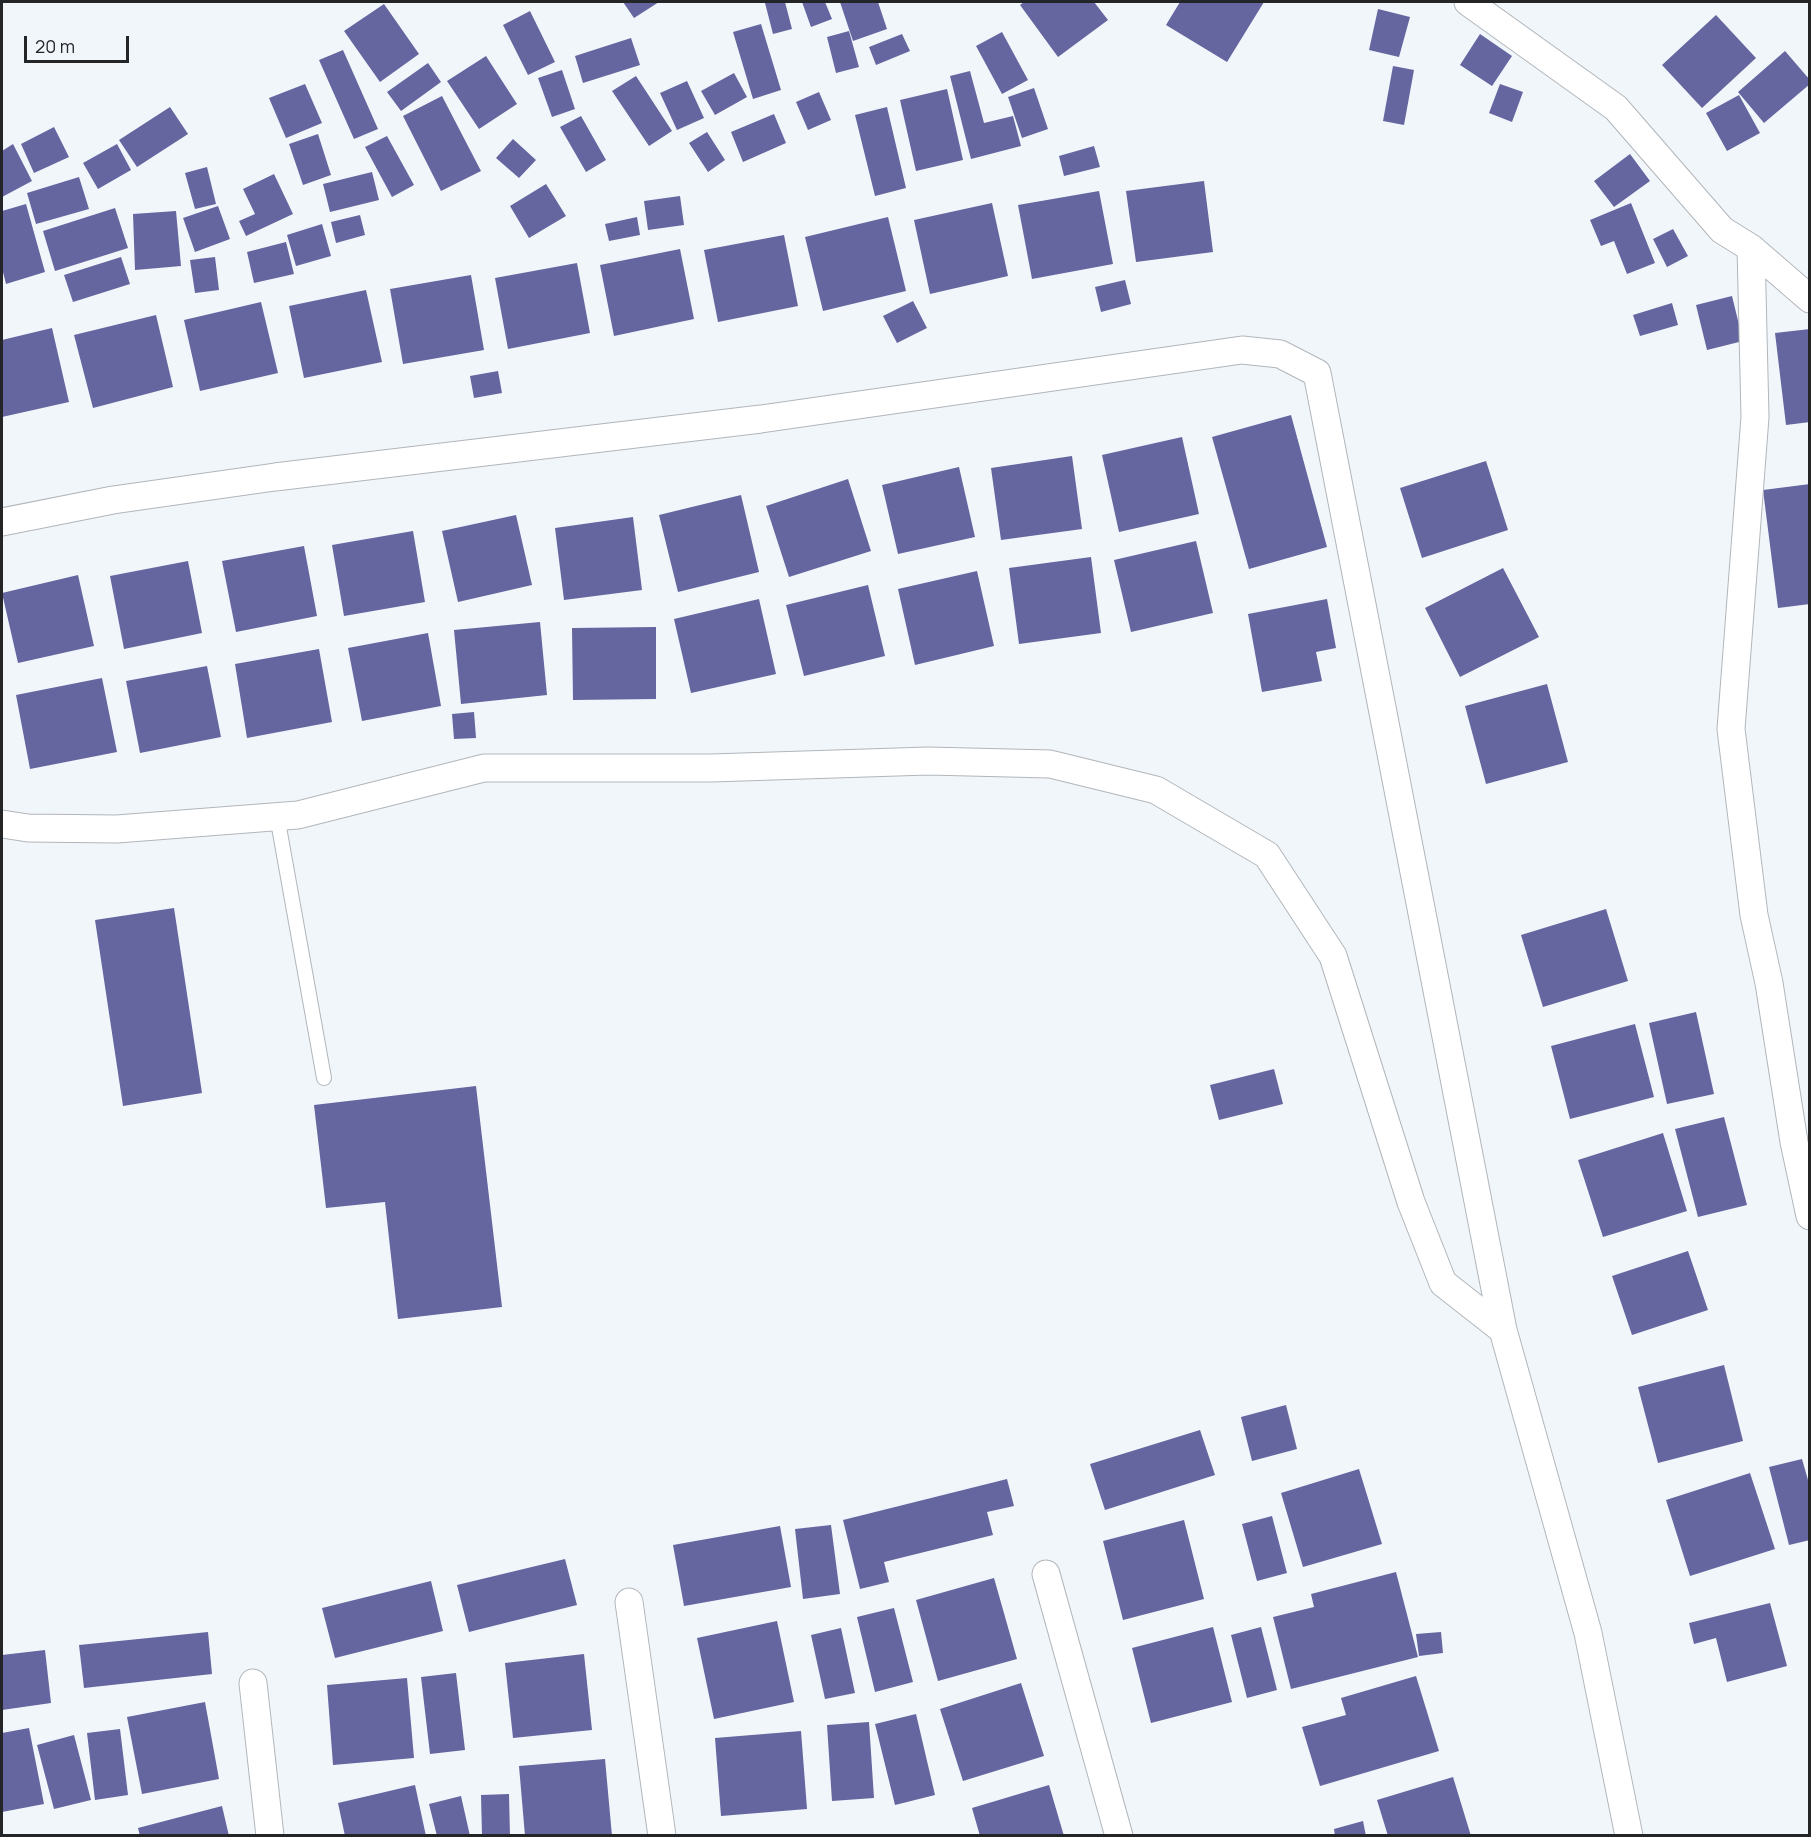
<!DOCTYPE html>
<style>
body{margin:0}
#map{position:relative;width:1811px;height:1837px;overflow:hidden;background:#f1f6fb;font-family:Manrope,sans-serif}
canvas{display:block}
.frame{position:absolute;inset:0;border:3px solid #242527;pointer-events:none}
.scale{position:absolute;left:24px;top:36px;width:105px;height:27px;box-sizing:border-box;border:3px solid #242527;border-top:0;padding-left:8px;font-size:18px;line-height:21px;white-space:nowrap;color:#242527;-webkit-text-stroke:4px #f1f6fb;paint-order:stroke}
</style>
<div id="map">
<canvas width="1811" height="1837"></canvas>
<div class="frame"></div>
<div class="scale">20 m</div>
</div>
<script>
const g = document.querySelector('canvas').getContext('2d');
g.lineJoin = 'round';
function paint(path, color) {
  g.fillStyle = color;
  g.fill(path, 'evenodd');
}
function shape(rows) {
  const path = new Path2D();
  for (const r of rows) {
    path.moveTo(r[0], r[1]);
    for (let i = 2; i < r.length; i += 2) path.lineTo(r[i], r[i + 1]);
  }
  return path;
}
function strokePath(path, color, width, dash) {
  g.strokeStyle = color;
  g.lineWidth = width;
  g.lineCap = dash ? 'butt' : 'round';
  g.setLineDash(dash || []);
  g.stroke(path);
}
paint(shape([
 [623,2,659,2,634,18],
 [770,2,785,2,792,29,773,34,765,3],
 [802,2,825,2,832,19,811,27],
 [840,2,878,2,887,29,853,41],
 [1024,2,1094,2,1108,20,1058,57,1020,5],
 [1180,2,1264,2,1227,62,1166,25],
 [384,4,419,54,380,82,344,31],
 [1378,9,1410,17,1399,57,1369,50],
 [530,11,555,62,528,75,503,25],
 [1716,15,1756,58,1702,108,1662,65],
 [761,24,781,90,753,99,733,32],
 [849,31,859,67,836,73,827,37],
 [1002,32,1028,80,1002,94,976,46],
 [902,34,910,51,876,65,869,47],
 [1480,34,1512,56,1492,86,1460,65],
 [631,38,640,65,583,83,575,56],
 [343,50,378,129,354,139,319,60],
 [1785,51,1810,80,1810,84,1764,123,1738,92],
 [486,56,517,104,479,129,447,81],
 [428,63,441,82,401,111,387,92],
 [1393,66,1414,70,1404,125,1383,121],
 [562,70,575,109,552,117,538,78],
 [970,71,984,123,1013,116,1021,146,971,159,950,76],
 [734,73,747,97,715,115,701,91],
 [636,76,672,131,649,146,612,91],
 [687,81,704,118,677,130,660,93],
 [305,84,322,123,286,138,269,98],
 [1500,84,1523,92,1512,122,1489,113],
 [1034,88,1048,129,1022,138,1008,97],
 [947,89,963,160,916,171,900,100],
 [819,92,831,120,808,130,796,102],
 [1739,95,1760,133,1727,151,1706,113],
 [442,96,481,171,441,191,403,116],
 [170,107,188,134,137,167,119,140],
 [887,107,906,188,875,196,855,115],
 [774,114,786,143,743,162,731,132],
 [581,116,606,160,586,172,560,127],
 [54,127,69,157,34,173,21,144],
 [707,132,725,160,708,172,689,143],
 [318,134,331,175,303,185,289,144],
 [387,136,414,185,392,197,365,147],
 [513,139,536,160,519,178,496,158],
 [13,144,32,181,2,197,2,151],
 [117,144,131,170,98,189,83,163],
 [1094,146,1100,167,1064,176,1059,156],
 [1630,154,1650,181,1614,207,1594,181],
 [207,167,216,204,195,209,185,173],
 [372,172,379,200,330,212,323,184],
 [274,174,293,214,246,236,239,221,255,214,243,189],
 [79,177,89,209,36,224,27,193],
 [1204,181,1213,252,1136,262,1126,191],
 [546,184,566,216,529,238,510,206],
 [1099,191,1113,264,1032,279,1018,205],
 [680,196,684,225,648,230,644,201],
 [992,203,1008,276,930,294,914,220],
 [1631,203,1655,263,1627,274,1614,241,1601,246,1590,220],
 [26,204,45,272,6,284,2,268,2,211],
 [218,206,230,239,195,252,183,218],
 [115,208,128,248,55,271,43,231],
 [176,211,181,266,135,270,133,214],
 [360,215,365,235,336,243,331,222],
 [637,217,640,235,609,241,605,224],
 [888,217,906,291,823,311,805,237],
 [322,224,331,256,296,266,287,235],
 [1673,229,1688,256,1667,267,1653,239],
 [784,235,798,306,718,322,704,250],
 [286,242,294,274,254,283,247,252],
 [680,249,694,319,614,336,600,265],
 [121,257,130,284,73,302,64,275],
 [215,257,219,290,195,293,190,260],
 [577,263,590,333,508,349,495,278],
 [471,275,484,350,403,364,390,289],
 [1125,280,1131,304,1101,312,1095,287],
 [366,290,382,362,304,378,289,306],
 [1732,296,1743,341,1707,350,1696,305],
 [913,301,927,328,897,343,883,316],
 [261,302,278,373,200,391,184,320],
 [1672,303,1678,325,1640,336,1633,315],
 [156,315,173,387,93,408,74,335],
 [52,328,69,402,2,417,2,340],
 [1810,329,1810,422,1786,425,1775,333],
 [498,371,502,393,474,398,470,376],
 [1291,415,1327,547,1249,569,1212,437],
 [1182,437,1199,514,1119,532,1102,455],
 [1072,456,1082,529,1001,540,991,468],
 [1486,461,1508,530,1422,558,1400,488],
 [959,467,975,537,898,554,882,485],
 [848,479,871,551,789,577,766,506],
 [1810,484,1810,604,1778,608,1763,490],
 [741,495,759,572,678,592,659,515],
 [516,515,532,585,458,602,442,531],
 [633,517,642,590,564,600,555,528],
 [413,531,425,602,344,616,332,545],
 [1196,541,1213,613,1131,632,1114,560],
 [304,546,317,616,236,632,222,561],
 [1091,557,1101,633,1019,644,1009,568],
 [188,561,202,633,124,649,110,576],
 [1503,568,1539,637,1460,677,1425,608],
 [977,571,994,646,915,665,898,589],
 [78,575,94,646,18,663,2,593],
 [868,585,885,656,804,676,786,605],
 [759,599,776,674,691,693,674,619],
 [1327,599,1336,648,1316,652,1322,681,1262,692,1248,614],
 [540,622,547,695,461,704,454,630],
 [656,627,656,699,573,700,572,628],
 [428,633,441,706,362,721,348,648],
 [319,649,332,722,247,738,235,664],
 [207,666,221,737,140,753,126,681],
 [102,678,117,752,30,769,16,695],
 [1547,684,1568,762,1486,784,1465,706],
 [474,712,476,738,454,739,452,714],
 [174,908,202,1093,123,1106,95,920],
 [1606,909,1628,981,1543,1007,1521,935],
 [1696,1012,1714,1094,1667,1104,1649,1023],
 [1635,1024,1654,1097,1570,1119,1551,1046],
 [1274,1069,1283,1104,1219,1120,1210,1085],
 [476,1086,502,1307,398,1319,385,1202,326,1208,314,1105],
 [1724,1117,1747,1205,1698,1217,1675,1129],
 [1663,1133,1687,1211,1603,1237,1578,1160],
 [1688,1251,1708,1310,1632,1335,1612,1276],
 [1724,1365,1743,1441,1658,1463,1638,1387],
 [1286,1405,1297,1449,1252,1461,1241,1417],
 [1200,1430,1215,1475,1105,1510,1090,1464],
 [1802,1459,1810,1487,1810,1540,1789,1545,1769,1467],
 [1359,1469,1382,1544,1303,1567,1281,1493],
 [1750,1473,1775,1549,1690,1576,1666,1500],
 [1007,1479,1014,1506,987,1512,993,1535,884,1562,889,1582,860,1589,843,1520],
 [1272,1516,1287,1573,1257,1581,1242,1524],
 [1184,1520,1204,1599,1123,1620,1103,1541],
 [831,1525,840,1594,803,1599,795,1529],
 [780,1526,791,1587,684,1606,673,1545],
 [565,1559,577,1605,469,1632,457,1585],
 [1396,1572,1418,1657,1291,1689,1273,1617,1314,1607,1311,1594],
 [994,1578,1017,1659,938,1681,916,1600],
 [431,1581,443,1631,335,1658,322,1608],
 [1770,1603,1787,1666,1727,1682,1716,1638,1694,1644,1689,1623],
 [894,1608,913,1682,875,1692,857,1617],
 [777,1621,794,1702,714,1719,697,1638],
 [1213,1627,1232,1702,1151,1723,1132,1648],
 [1261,1627,1277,1690,1247,1698,1231,1635],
 [841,1628,855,1693,825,1699,811,1635],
 [208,1632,212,1674,84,1688,79,1645],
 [1441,1632,1443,1653,1419,1656,1416,1634],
 [45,1650,51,1703,2,1710,2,1655],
 [584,1654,592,1730,513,1738,505,1663],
 [456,1673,465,1750,430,1754,421,1677],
 [1416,1676,1439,1751,1320,1786,1302,1727,1346,1715,1341,1698],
 [407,1678,414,1758,333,1765,327,1685],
 [1021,1683,1044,1756,963,1781,940,1709],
 [205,1702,219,1779,142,1794,127,1717],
 [916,1714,935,1795,895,1805,875,1724],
 [869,1722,874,1798,832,1801,827,1725],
 [29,1728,44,1804,2,1812,2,1733],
 [120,1729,128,1795,95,1800,87,1733],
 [801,1731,807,1809,721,1816,715,1738],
 [74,1735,91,1800,54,1809,37,1745],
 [605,1759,612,1836,525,1836,519,1766],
 [1453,1777,1471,1836,1388,1836,1377,1800],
 [415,1785,426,1836,345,1836,338,1803],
 [1049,1785,1064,1836,980,1836,972,1808],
 [509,1794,510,1836,482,1836,481,1795],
 [461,1796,470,1836,437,1836,429,1804],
 [222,1806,229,1836,140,1836,138,1828],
 [1363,1821,1366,1836,1335,1836,1334,1829]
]), '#65659f');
const service = shape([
 [277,816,324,1078]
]);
const minor = shape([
 [1468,2,1616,108,1722,230,1751,248,1810,299],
 [1751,248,1755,417,1731,729,1754,915,1769,983,1794,1142,1810,1216],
 [2,522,113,500,275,477,761,419,1242,350,1280,354,1317,373,1503,1330,1588,1633,1629,1836],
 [2,824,28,828,117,829,298,815,484,768,711,768,928,761,1050,764,1156,790,1267,855,1333,956,1411,1202,1443,1283,1503,1330],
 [1046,1574,1119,1836],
 [629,1602,662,1836],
 [253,1683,270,1836]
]);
strokePath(service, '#b1b6bb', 16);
strokePath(minor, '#b1b6bb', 29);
strokePath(service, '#fff', 14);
strokePath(minor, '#fff', 27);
</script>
